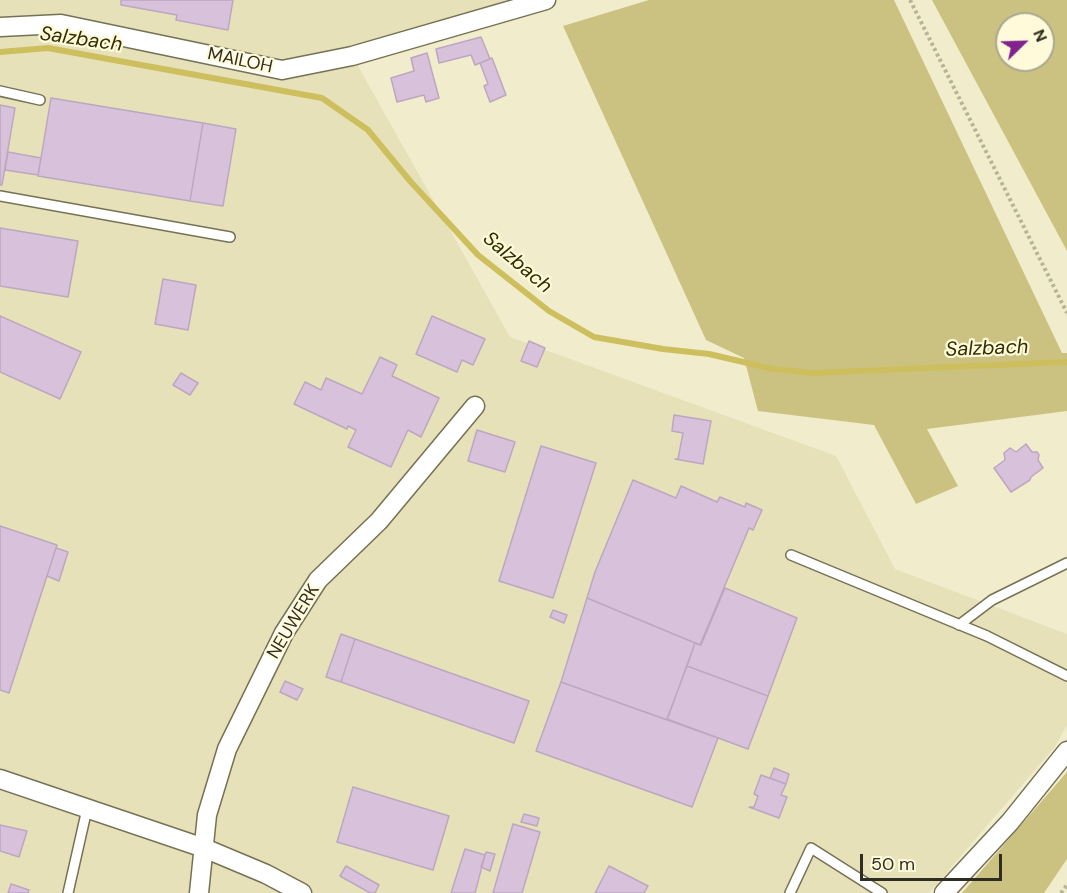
<!DOCTYPE html>
<style>
body{margin:0}
#map{position:relative;width:1067px;height:893px;overflow:hidden;background:#f1edcc;font-family:"DM Sans",sans-serif}
canvas{display:block}
.north{position:absolute;left:995px;top:12px;width:60px;height:60px;box-sizing:border-box;background:#fefada;border:2px solid #aba890;border-radius:50%;rotate:67deg;font-size:16px;font-weight:700;line-height:24px;text-align:center;color:#2f2d21}
.north::after{content:'';display:block;margin:auto;width:21px;height:27px;background:#81238e;clip-path:polygon(50% 0,100% 100%,50% 72%,0 100%)}
.scale{position:absolute;left:860px;top:854px;width:142px;height:27px;box-sizing:border-box;border:3px solid #2f2d21;border-top:0;padding-left:8px;font-size:18px;line-height:21px;white-space:nowrap;color:#2f2d21;-webkit-text-stroke:4px #fefada;paint-order:stroke}
</style>
<div id="map">
<canvas width="1067" height="893"></canvas>
<div class="north">N</div>
<div class="scale">50 m</div>
</div>
<script>
const g = document.querySelector('canvas').getContext('2d');
g.lineJoin = 'round';
function paint(path, color) {
  g.fillStyle = color;
  g.fill(path, 'evenodd');
}
function shape(rows) {
  const path = new Path2D();
  for (const r of rows) {
    path.moveTo(r[0], r[1]);
    for (let i = 2; i < r.length; i += 2) path.lineTo(r[i], r[i + 1]);
  }
  return path;
}
function strokePath(path, color, width, dash) {
  g.strokeStyle = color;
  g.lineWidth = width;
  g.lineCap = dash ? 'butt' : 'round';
  g.setLineDash(dash || []);
  g.stroke(path);
}
function write(font, color, halo, rows, align = 'center') {
  g.font = font + ' "DM Sans",sans-serif';
  g.lineWidth = 4.5;
  g.setLineDash([]);
  g.textBaseline = 'middle';
  g.strokeStyle = halo;
  g.fillStyle = color;
  for (const [text, x, y, turn = 0] of rows) {
    g.save();
    g.translate(x, y);
    g.rotate((+turn || 0) * Math.PI / 180);
    g.textAlign = isNaN(turn) ? turn : align;
    if (halo) g.strokeText(text, 0, 0);
    g.fillText(text, 0, 0);
    g.restore();
  }
}
paint(shape([
 [0,0,546,0,353,57,510,337,836,456,895,569,1067,634,1067,725,1054,748,929,893,0,893]
]), '#e6e1b9');
paint(shape([
 [649,0,894,0,1062,353,1067,353,1067,411,927,429,958,486,916,504,874,425,758,411,744,358,706,340,563,26],
 [932,0,1067,0,1067,251],
 [1007,24,1043,24,1043,60,1007,60],
 [1067,772,1067,859,1044,893,962,893]
]), '#cbc281');
strokePath(shape([
 [0,52,48,48,322,98,368,130,410,181,478,255,549,311,594,337,663,349,709,354,773,369,812,373,1067,362]
]), '#cdbf5d', 6);
const building = shape([
 [121,0,233,0,228,30,176,20,177,15,121,5,121,0],
 [481,37,490,59,475,65,471,55,439,63,436,49,481,37],
 [427,53,439,98,426,102,424,95,397,102,391,78,414,71,411,58,427,53],
 [492,58,506,95,490,102,484,86,488,84,480,63,492,58],
 [51,98,203,123,190,201,38,176,51,98],
 [0,105,15,108,2,185,0,185,0,105],
 [203,123,236,129,223,206,190,201,203,123],
 [8,152,41,158,38,175,5,170,8,152],
 [0,228,78,241,68,297,0,286,0,228],
 [163,279,196,285,188,330,155,324,163,279],
 [0,316,81,352,60,399,0,372,0,316],
 [432,316,485,339,473,365,462,360,457,372,416,354,432,316],
 [529,341,545,348,537,367,521,361,529,341],
 [380,357,397,365,392,376,439,398,421,437,408,430,391,467,348,447,356,430,348,426,347,429,294,404,305,382,321,390,326,378,362,394,380,357],
 [181,373,198,383,190,395,173,385,181,373],
 [674,415,711,421,703,464,675,459,678,459,683,433,672,431,674,415],
 [477,430,515,442,505,472,468,461,477,430],
 [1026,444,1032,452,1037,452,1039,455,1038,460,1043,468,1031,477,1030,480,1011,492,994,468,1005,460,1004,453,1010,448,1016,452,1026,444],
 [541,446,596,463,553,598,499,581,541,446],
 [633,480,676,498,681,486,717,502,720,497,745,507,746,503,762,510,753,530,749,528,700,645,587,598,595,572,633,480],
 [0,526,57,545,9,693,0,690,0,526],
 [56,548,68,552,59,581,47,576,56,548],
 [725,588,797,618,768,696,687,666,695,643,701,645,725,588],
 [587,598,695,643,667,720,561,682,587,598],
 [553,610,567,615,564,623,550,617,553,610],
 [341,634,355,639,341,682,326,677,341,634],
 [355,639,529,701,514,743,341,682,355,639],
 [687,666,768,696,748,749,667,719,687,666],
 [285,681,303,689,297,700,280,692,285,681],
 [561,682,718,738,692,807,536,751,561,682],
 [774,768,789,774,786,784,770,778,774,768],
 [761,775,786,784,781,795,787,797,779,818,749,807,754,807,758,796,754,794,761,775],
 [353,787,449,816,433,870,337,842,353,787],
 [524,814,539,818,537,826,521,822,524,814],
 [513,824,540,832,522,893,493,893,513,824],
 [0,825,27,831,19,857,0,851,0,825],
 [465,849,485,855,475,893,451,893,465,849],
 [486,852,495,854,490,871,481,867,486,852],
 [346,866,379,885,375,893,370,893,340,876,346,866],
 [609,866,648,886,644,893,595,893,609,866],
 [11,884,29,890,28,893,8,893,11,884]
]);
paint(building, '#d8c2db');
strokePath(building, '#bda7c0', 1.5);
const lane = shape([
 [0,91,40,100],
 [0,196,230,237],
 [791,555,987,636,1067,676],
 [959,625,992,600,1067,563],
 [68,893,87,809],
 [790,893,811,848,882,893]
]);
const street = shape([
 [0,27,61,24,282,70,352,56,546,0],
 [0,779,204,848,266,874,302,893],
 [199,893,207,815,227,749,284,633,318,580,379,521,475,406],
 [944,893,1010,822,1067,751]
]);
strokePath(lane, '#757154', 12);
strokePath(street, '#757154', 21);
strokePath(shape([
 [910,0,1067,313],
 [1061,893,1067,885]
]), '#b6b398', 4, [3, 3]);
strokePath(lane, '#fff', 9);
strokePath(street, '#fff', 18);
write('18px', '#2f2d21', '#fefada', [
 ["MAILOH",240,61,12],
 ["NEUWERK",294,622,-59]
]);
write('italic 20px', '#332d02', '#fefada', [
 ["Salzbach",81,40,8],
 ["Salzbach",517,263,40],
 ["Salzbach",987,349,-2]
]);
</script>
